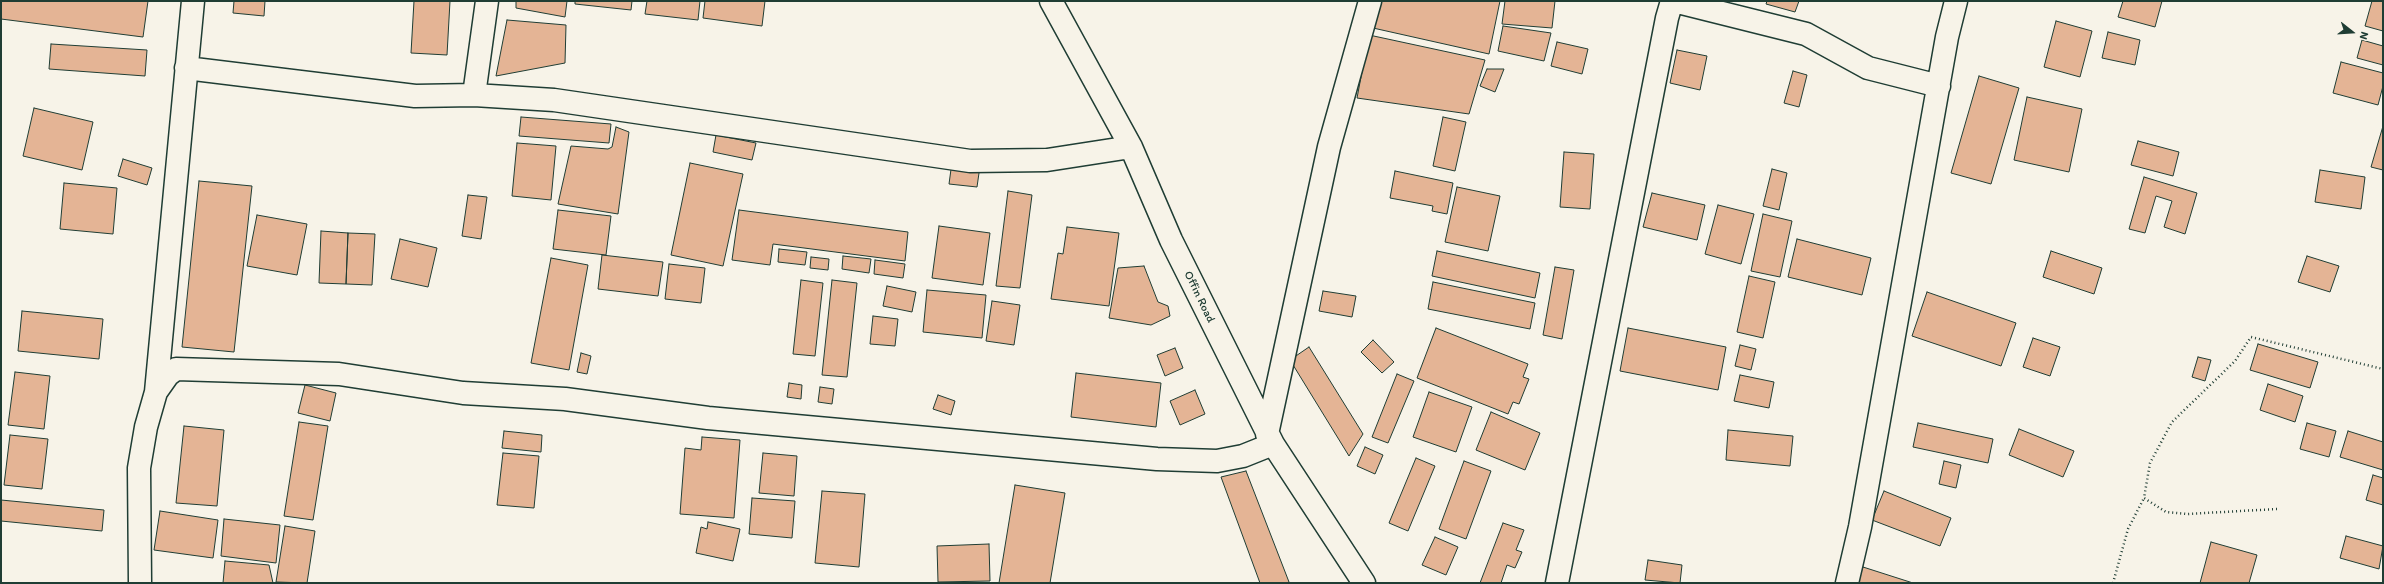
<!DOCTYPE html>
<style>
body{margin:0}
#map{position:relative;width:2384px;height:584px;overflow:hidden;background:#f7f3e8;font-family:Itim,sans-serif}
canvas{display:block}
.frame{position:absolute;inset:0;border:2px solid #1f3d34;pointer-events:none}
.north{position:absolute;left:2332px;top:12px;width:40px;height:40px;-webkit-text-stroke:3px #f7f3e8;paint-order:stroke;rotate:107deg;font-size:11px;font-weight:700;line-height:16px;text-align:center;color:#1f3d34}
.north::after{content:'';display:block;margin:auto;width:14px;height:18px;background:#1f3d34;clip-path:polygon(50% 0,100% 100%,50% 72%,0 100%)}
</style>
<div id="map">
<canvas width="2384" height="584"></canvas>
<div class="frame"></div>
<div class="north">N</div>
</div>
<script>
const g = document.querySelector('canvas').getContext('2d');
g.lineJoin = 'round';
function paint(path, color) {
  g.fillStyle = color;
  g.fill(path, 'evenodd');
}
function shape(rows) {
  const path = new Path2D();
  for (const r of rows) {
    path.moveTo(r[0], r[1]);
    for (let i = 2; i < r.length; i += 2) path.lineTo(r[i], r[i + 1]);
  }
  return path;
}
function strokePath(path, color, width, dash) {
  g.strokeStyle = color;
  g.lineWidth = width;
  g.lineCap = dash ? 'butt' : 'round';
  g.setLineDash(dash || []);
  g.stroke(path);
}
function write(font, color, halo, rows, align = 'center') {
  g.font = font + ' Itim,sans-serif';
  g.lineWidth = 3;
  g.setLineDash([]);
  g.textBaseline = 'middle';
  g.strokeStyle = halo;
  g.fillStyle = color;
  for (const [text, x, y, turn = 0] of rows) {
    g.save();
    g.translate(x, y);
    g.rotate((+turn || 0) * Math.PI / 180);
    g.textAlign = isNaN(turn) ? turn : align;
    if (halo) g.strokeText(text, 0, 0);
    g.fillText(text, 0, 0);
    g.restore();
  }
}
const building = shape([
 [1,1,148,1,143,37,1,19,1,1],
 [234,1,265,1,264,16,233,13,234,1],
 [414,1,450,1,447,55,411,53,414,1],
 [516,1,567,1,565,17,516,8,516,1],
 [575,1,632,1,631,10,575,4,575,1],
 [647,1,700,1,698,20,645,14,647,1],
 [705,1,765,1,762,26,703,18,705,1],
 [1381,1,1500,1,1489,54,1373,28,1381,1],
 [1505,1,1555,1,1552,28,1502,24,1505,1],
 [1767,1,1799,1,1795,12,1766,4,1767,1],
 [2123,1,2162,1,2155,27,2118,17,2123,1],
 [2372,1,2383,1,2383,31,2365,26,2372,1],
 [507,20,566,25,565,63,496,76,507,20],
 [2056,21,2092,31,2080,77,2044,67,2056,21],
 [1503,26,1551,33,1544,61,1498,51,1503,26],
 [2108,32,2140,40,2135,65,2102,58,2108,32],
 [1369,35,1485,60,1469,114,1357,98,1369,35],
 [2362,40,2383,46,2383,65,2357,58,2362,40],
 [1557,42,1588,49,1582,74,1551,66,1557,42],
 [51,44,147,50,145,76,49,69,51,44],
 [1677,50,1707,56,1700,90,1670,83,1677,50],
 [2341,62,2383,73,2383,86,2378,105,2333,93,2341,62],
 [1487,69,1504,69,1495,92,1480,86,1487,69],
 [1793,71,1807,75,1799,107,1784,103,1793,71],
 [1979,76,2019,88,1991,184,1951,173,1979,76],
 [2027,97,2082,109,2069,172,2014,160,2027,97],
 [34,108,93,122,82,170,23,156,34,108],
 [521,117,611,124,609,143,519,136,521,117],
 [1443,117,1466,122,1455,171,1433,166,1443,117],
 [2383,126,2383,170,2371,167,2383,126],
 [616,127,629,132,618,214,558,204,571,146,608,149,612,147,616,127],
 [716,135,756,143,752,160,713,152,716,135],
 [2138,141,2179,152,2173,176,2131,165,2138,141],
 [517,143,556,146,551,200,512,196,517,143],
 [1564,152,1594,154,1590,209,1560,207,1564,152],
 [123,159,152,168,147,185,118,176,123,159],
 [952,162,980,166,977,187,949,184,952,162],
 [690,163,743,174,723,266,671,255,690,163],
 [1772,169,1787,173,1779,210,1763,206,1772,169],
 [2320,170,2365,177,2361,209,2315,202,2320,170],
 [1395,171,1453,183,1447,214,1432,211,1433,206,1390,198,1395,171],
 [2144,177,2197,193,2185,234,2164,227,2172,201,2156,196,2145,233,2129,229,2144,177],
 [199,181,252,186,234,352,182,347,199,181],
 [64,183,117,188,113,234,60,229,64,183],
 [1457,187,1500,196,1488,251,1445,242,1457,187],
 [1008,191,1032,195,1020,288,996,286,1008,191],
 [1652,193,1705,205,1697,240,1643,227,1652,193],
 [468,195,487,197,481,239,462,236,468,195],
 [1718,205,1754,214,1741,264,1705,254,1718,205],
 [558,210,611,216,606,255,553,249,558,210],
 [739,210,908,232,905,261,773,244,770,265,732,260,739,210],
 [1763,214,1792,221,1780,277,1751,271,1763,214],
 [257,215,307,224,297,275,247,266,257,215],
 [939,226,990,233,983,285,932,278,939,226],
 [1067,227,1119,233,1109,306,1051,299,1058,253,1063,254,1067,227],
 [321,231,348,233,346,284,319,283,321,231],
 [348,233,375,234,372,285,346,284,348,233],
 [400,239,437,248,428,287,391,279,400,239],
 [1797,239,1871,258,1862,295,1788,277,1797,239],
 [779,249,807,252,805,265,778,262,779,249],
 [1437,251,1540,273,1535,298,1432,276,1437,251],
 [2051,251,2102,268,2094,294,2043,277,2051,251],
 [602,255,663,262,658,296,598,289,602,255],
 [843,256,871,259,869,273,842,269,843,256],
 [2307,256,2339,266,2330,292,2298,282,2307,256],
 [811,257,829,259,828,270,810,268,811,257],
 [551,258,588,265,569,370,531,363,551,258],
 [875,260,905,264,903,278,874,274,875,260],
 [669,264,705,268,701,303,665,299,669,264],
 [1144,266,1158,302,1168,306,1170,316,1151,325,1109,318,1118,268,1144,266],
 [1555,267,1574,270,1562,339,1543,335,1555,267],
 [1749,276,1775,282,1763,338,1737,332,1749,276],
 [801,280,823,283,815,356,793,354,801,280],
 [832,280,857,283,847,377,822,375,832,280],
 [1433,282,1535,303,1530,329,1428,309,1433,282],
 [887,286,916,292,912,312,883,306,887,286],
 [927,290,986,295,982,338,923,332,927,290],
 [1323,291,1356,296,1352,317,1319,311,1323,291],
 [1927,292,2016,323,2001,366,1912,336,1927,292],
 [992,301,1020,305,1014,345,986,341,992,301],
 [22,311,103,319,99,359,18,351,22,311],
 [873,316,898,319,895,346,870,344,873,316],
 [1436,328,1528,364,1523,377,1529,379,1519,404,1513,402,1508,414,1417,378,1436,328],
 [1628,328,1726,347,1718,390,1620,371,1628,328],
 [2033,338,2060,347,2050,376,2023,367,2033,338],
 [1373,340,1394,362,1382,373,1361,352,1373,340],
 [2258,344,2318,362,2310,388,2250,370,2258,344],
 [1740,345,1756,349,1751,370,1735,366,1740,345],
 [1309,347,1363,434,1349,456,1290,360,1309,347],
 [1175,348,1183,368,1165,376,1157,355,1175,348],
 [581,353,591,356,587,374,577,372,581,353],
 [2198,357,2211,360,2205,381,2192,377,2198,357],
 [15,372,50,376,44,429,8,425,15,372],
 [1076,373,1161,383,1156,427,1071,417,1076,373],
 [1397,374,1414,381,1388,443,1372,437,1397,374],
 [1740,375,1774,382,1769,408,1734,401,1740,375],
 [789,383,802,385,801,399,787,397,789,383],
 [2268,384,2303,396,2295,422,2260,410,2268,384],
 [305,385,336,393,330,421,298,413,305,385],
 [820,387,834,389,832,404,818,402,820,387],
 [1195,390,1205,414,1180,425,1170,401,1195,390],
 [1429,392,1472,407,1456,452,1413,437,1429,392],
 [938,395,955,401,951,415,933,409,938,395],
 [1491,412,1540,433,1525,470,1476,450,1491,412],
 [299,422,328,426,313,520,284,516,299,422],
 [1918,423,1993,439,1988,463,1913,447,1918,423],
 [2307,423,2336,431,2329,457,2300,449,2307,423],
 [184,426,224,430,217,506,176,503,184,426],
 [2019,429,2074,451,2063,477,2009,455,2019,429],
 [1728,430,1793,436,1790,466,1726,460,1728,430],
 [504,431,542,435,541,452,502,448,504,431],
 [2348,431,2383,442,2383,470,2340,457,2348,431],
 [10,435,48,439,42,489,4,485,10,435],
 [702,437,740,440,734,518,680,514,685,448,701,450,702,437],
 [1365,447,1383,455,1375,474,1357,466,1365,447],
 [503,453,539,456,534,508,497,505,503,453],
 [763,453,797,456,794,496,759,493,763,453],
 [1416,458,1435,466,1408,531,1389,523,1416,458],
 [1464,461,1491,471,1466,539,1439,529,1464,461],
 [1944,461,1961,465,1956,488,1939,484,1944,461],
 [1246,471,1289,582,1287,583,1260,583,1221,477,1246,471],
 [2373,475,2383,478,2383,505,2366,500,2373,475],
 [1015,485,1065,493,1050,583,999,583,1015,485],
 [822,491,865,494,859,567,815,563,822,491],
 [1884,491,1951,518,1940,546,1872,520,1884,491],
 [752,498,795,501,792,538,749,534,752,498],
 [1,500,104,510,102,531,1,521,1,500],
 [160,511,218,520,213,558,154,550,160,511],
 [224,519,280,525,276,563,221,556,224,519],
 [708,522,740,529,733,561,696,553,701,527,707,529,708,522],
 [1503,523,1524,530,1516,550,1522,552,1515,568,1507,565,1501,583,1480,583,1503,523],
 [285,526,315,531,307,583,276,582,285,526],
 [2346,536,2383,546,2379,569,2340,558,2346,536],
 [1435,537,1458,547,1446,575,1422,565,1435,537],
 [2211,542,2257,555,2249,583,2200,583,2211,542],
 [989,544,990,581,938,582,937,546,989,544],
 [1648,560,1682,565,1680,583,1645,580,1648,560],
 [225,561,269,565,273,583,223,583,225,561],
 [1863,567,1913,583,1857,583,1863,567]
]);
paint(building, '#e4b495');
strokePath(building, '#1f3d34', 1);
const minor = shape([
 [1051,1,1131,147,1171,240,1273,444,1364,583],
 [1674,1,1806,34,1868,68,1939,86],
 [186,68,415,96,474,95,554,100,970,161,1047,160,1131,147],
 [474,95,487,1],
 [156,392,193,1],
 [1267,434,1329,147,1370,1],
 [140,583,139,468,146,427,156,392,168,375,176,369,339,374,463,393,565,399,708,418,1157,459,1217,461,1243,456,1273,444],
 [1557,583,1667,18,1672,1],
 [1847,583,1860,527,1947,37,1956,1]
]);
strokePath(minor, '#1f3d34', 25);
strokePath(shape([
 [2277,509,2187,514,2166,512,2144,498,2150,463,2172,422,2235,361,2251,337,2383,369],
 [2113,583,2128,529,2144,498]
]), '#1f3d34', 2.5, [1, 3]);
strokePath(minor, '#f7f3e8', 22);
write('12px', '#1f3d34', '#f7f3e8', [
 ["Offin Road",1199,297,64]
]);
</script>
